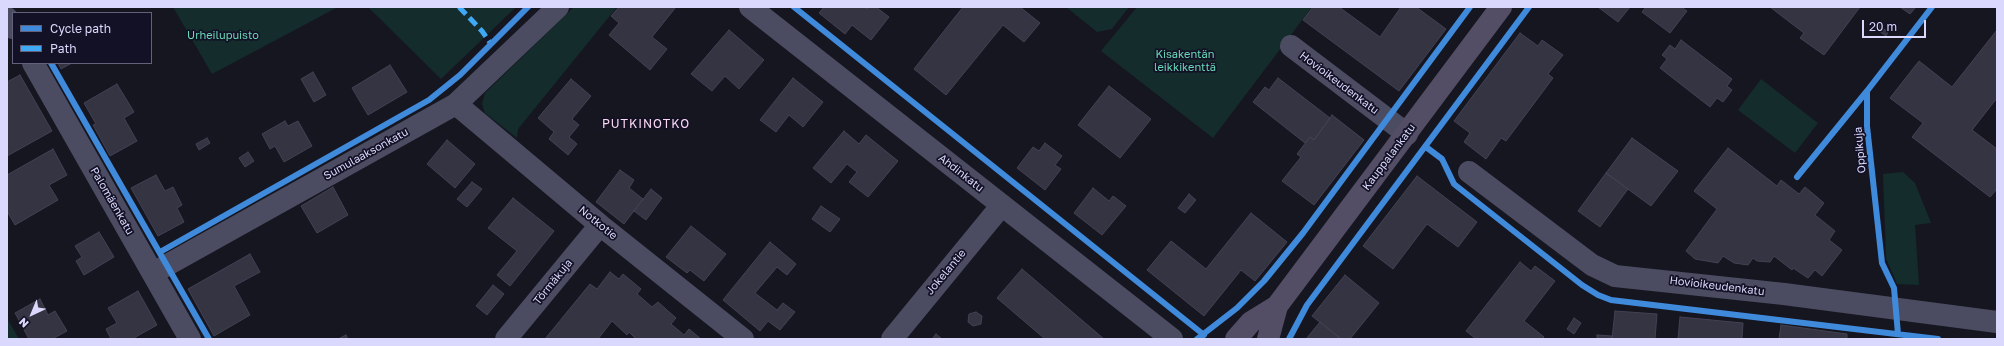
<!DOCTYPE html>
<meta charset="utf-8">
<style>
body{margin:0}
#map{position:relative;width:2004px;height:346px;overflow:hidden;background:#161620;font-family:"Golos Text",sans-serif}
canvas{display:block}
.frame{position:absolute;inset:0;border:8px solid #dad8fc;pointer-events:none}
.legend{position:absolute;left:12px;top:12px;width:140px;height:52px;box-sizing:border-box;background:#131125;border:1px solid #63617b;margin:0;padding:5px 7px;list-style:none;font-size:12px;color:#dad8fc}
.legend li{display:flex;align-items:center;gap:8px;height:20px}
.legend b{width:20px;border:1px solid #63617b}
.north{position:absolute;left:12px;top:294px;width:40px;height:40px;-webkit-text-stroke:3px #131125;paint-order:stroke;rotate:224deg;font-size:11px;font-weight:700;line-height:16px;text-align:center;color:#dad8fc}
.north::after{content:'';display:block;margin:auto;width:14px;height:18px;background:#dad8fc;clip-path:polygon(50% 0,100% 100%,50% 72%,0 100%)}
.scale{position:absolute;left:1862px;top:20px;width:64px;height:18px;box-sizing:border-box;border:2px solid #dad8fc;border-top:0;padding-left:5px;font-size:12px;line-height:14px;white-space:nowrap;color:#dad8fc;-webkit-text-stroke:3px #131125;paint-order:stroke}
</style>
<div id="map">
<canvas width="2004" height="346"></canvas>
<div class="frame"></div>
<ul class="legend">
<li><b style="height:5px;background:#408adc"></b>Cycle path</li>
<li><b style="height:5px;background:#3fa9f5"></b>Path</li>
</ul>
<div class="north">N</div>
<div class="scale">20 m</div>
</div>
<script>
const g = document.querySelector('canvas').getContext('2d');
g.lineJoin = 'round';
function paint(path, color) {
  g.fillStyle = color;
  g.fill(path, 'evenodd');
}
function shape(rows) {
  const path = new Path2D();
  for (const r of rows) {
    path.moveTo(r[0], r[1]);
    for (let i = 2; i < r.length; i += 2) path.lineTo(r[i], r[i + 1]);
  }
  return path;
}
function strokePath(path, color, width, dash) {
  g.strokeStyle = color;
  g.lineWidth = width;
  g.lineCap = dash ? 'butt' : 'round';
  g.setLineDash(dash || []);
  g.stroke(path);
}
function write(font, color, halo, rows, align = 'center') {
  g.font = font + ' "Golos Text",sans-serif';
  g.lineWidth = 3.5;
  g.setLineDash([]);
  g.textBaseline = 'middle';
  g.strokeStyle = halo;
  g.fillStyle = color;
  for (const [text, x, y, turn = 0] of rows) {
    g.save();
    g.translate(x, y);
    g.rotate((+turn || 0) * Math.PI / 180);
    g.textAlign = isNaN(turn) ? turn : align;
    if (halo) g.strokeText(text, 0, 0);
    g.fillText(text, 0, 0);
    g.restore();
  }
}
paint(shape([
 [173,7,338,7,212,74],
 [368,7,516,7,441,79],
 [574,7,617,7,518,129,517,138,485,113,482,104,485,93],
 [1066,7,1129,7,1112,29,1097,32],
 [1137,7,1312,7,1213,138,1101,51],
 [1761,79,1818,123,1795,153,1738,110],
 [1903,172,1915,183,1931,223,1915,225,1919,285,1897,284,1886,258,1883,174],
 [7,318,19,339,7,339]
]), '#142c2b');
const building = shape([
 [619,7,676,7,652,37,667,49,650,70,609,35,619,23,611,16,619,7],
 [824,7,865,7,867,9,868,7,876,7,889,17,871,40,852,25,845,34,819,13,824,7],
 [963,7,1020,7,1040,23,1024,42,1003,25,946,95,914,69,963,7],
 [1313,7,1339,7,1380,37,1401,7,1416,7,1446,29,1399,91,1303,20,1313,7],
 [1598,7,1630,7,1618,22,1598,7],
 [1646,7,1681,7,1687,11,1670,33,1642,12,1646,7],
 [1770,7,1860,7,1824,55,1800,38,1804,33,1770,7],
 [1900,7,1916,7,1910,14,1900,7],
 [1876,23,1888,32,1886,36,1873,27,1876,23],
 [729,30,764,60,739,89,725,76,712,91,691,74,729,30],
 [1997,30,1997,98,1972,130,1997,149,1997,189,1990,197,1912,137,1923,123,1890,98,1919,61,1952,87,1997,30],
 [1520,33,1538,46,1542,40,1563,55,1548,74,1553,78,1506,141,1501,138,1486,159,1464,142,1470,133,1454,121,1520,33],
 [1681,40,1732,79,1727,86,1732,90,1723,102,1717,98,1710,107,1660,68,1667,59,1662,55,1670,45,1675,49,1681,40],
 [58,63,72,63,61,69,58,63],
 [390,65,407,92,368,115,352,88,390,65],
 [313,72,326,95,314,102,301,79,313,72],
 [20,75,52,131,7,156,7,82,20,75],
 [793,78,823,102,803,127,789,115,776,132,760,120,793,78],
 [1278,78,1330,118,1314,140,1310,137,1305,143,1253,102,1265,87,1269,90,1278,78],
 [571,79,591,96,572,119,579,125,569,137,577,144,568,155,549,139,554,132,538,118,571,79],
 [117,84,134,112,124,118,137,141,110,156,93,125,96,124,84,103,117,84],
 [1109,86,1151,119,1120,158,1078,125,1109,86],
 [1332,115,1364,140,1314,205,1282,181,1301,157,1297,154,1310,137,1314,140,1332,115],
 [285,121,288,126,298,121,312,146,284,162,275,146,270,149,262,134,285,121],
 [844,131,859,144,866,135,898,161,868,197,849,182,857,172,847,164,831,183,813,168,844,131],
 [207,138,210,143,199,150,196,144,207,138],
 [1632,138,1678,171,1651,206,1606,173,1632,138],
 [447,140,475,164,455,188,427,164,447,140],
 [1045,143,1062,156,1055,165,1061,169,1045,190,1017,168,1033,147,1039,151,1045,143],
 [1728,148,1777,186,1781,180,1799,194,1805,187,1824,203,1815,215,1835,231,1829,240,1842,250,1822,276,1815,270,1808,278,1793,268,1792,270,1774,256,1770,262,1757,261,1753,258,1748,265,1734,263,1723,256,1718,263,1695,259,1686,251,1717,209,1694,191,1728,148],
 [53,149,67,175,49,185,58,200,15,225,7,211,7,175,53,149],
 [248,152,254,161,245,167,239,158,248,152],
 [620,170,634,180,629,188,643,199,624,224,596,202,620,170],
 [1606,173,1628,189,1600,227,1578,211,1606,173],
 [156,175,165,191,173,187,182,205,177,208,184,222,158,236,131,188,156,175],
 [1417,176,1477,222,1458,247,1427,224,1393,269,1363,246,1417,176],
 [472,182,482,189,467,207,457,199,472,182],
 [333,187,348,215,317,233,301,206,333,187],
 [1093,188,1109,201,1113,196,1126,206,1102,235,1074,213,1093,188],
 [651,189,662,198,646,220,634,211,651,189],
 [1189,194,1196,200,1185,213,1178,208,1189,194],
 [513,198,554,231,510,286,497,275,517,251,488,228,513,198],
 [821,206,840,219,830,232,812,219,821,206],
 [1251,213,1287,242,1255,281,1241,270,1204,316,1147,270,1171,241,1206,269,1251,213],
 [691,226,726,254,704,281,690,270,687,273,666,257,691,226],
 [99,232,114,257,84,275,76,261,82,257,75,246,99,232],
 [770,242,796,264,787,275,777,267,755,293,777,310,783,303,795,312,780,330,768,321,760,331,723,300,770,242],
 [250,254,260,272,234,286,250,315,214,336,188,289,250,254],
 [1520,262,1531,271,1535,266,1555,281,1524,321,1544,337,1542,339,1476,339,1466,331,1520,262],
 [1022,269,1104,339,1045,339,997,298,1022,269],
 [610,272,619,279,623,274,641,289,637,294,652,307,658,302,676,318,671,324,684,335,689,329,701,339,636,339,629,332,627,335,612,321,598,339,545,339,590,284,597,289,610,272],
 [1345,275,1379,303,1350,339,1341,339,1312,316,1345,275],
 [493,285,504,294,487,315,476,306,493,285],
 [138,291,157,325,132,339,111,339,106,329,117,323,108,308,138,291],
 [40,299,48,315,55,311,67,331,52,339,29,339,15,313,40,299],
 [1615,311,1657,314,1655,339,1612,339,1615,311],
 [976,312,982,316,981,324,973,326,968,322,969,314,976,312],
 [1680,317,1743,323,1742,339,1678,339,1680,317],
 [1574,318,1581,323,1574,334,1567,329,1574,318],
 [1320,322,1341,339,1306,339,1320,322],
 [1781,325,1847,334,1847,339,1779,339,1781,325],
 [936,334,942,339,932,339,936,334],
 [346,335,348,339,338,339,346,335],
 [1597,335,1612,336,1612,339,1597,339,1597,335]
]);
paint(building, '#353442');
strokePath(building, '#434154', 1);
strokePath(shape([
 [750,7,1172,339],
 [7,18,13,28],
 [1291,46,1407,134],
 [33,63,190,339],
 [456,104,600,225,743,339],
 [1469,172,1592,265,1615,276,1784,294,1997,322],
 [153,273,456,104,558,7],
 [506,339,600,225],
 [892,339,1002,205]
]), '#4b4c61', 22);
strokePath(shape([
 [1236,339,1251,322,1277,306,1501,7],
 [1268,339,1277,306]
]), '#534d65', 22);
strokePath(shape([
 [459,7,482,31,491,44]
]), '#3fa9f5', 5, [10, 5]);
strokePath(shape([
 [794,7,1204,335],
 [51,63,209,339],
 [1426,147,1442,159,1454,184,1582,285,1598,295,1611,300,1938,339],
 [1797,177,1867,91],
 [160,252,429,100,460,75,528,7],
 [1898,334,1894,288,1882,263,1867,126,1867,91,1932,7],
 [1197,339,1237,308,1264,281,1303,233,1470,7],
 [1289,339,1307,305,1529,7]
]), '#408adc', 6);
write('11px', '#68d8b6', '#131125', [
 ["Urheilupuisto",223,36],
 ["Kisakentän",1185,55],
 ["leikkikenttä",1185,68]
]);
write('11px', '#dad8fc', '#131125', [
 ["Hovioikeudenkatu",1339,83,37],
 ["Oppikuja",1860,150,-95],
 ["Sumulaaksonkatu",366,154,-29],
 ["Kauppalankatu",1389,157,-53],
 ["Ahdinkatu",961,173,38],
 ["Palomäenkatu",112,201,60],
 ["Notkotie",598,223,39],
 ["Jokelantie",946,272,-50],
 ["Törmäkuja",553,282,-51],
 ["Hovioikeudenkatu",1717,286,7]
]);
g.letterSpacing = '1px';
write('12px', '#fcdaf2', '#131125', [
 ["PUTKINOTKO",646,124]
]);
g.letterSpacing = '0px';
</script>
